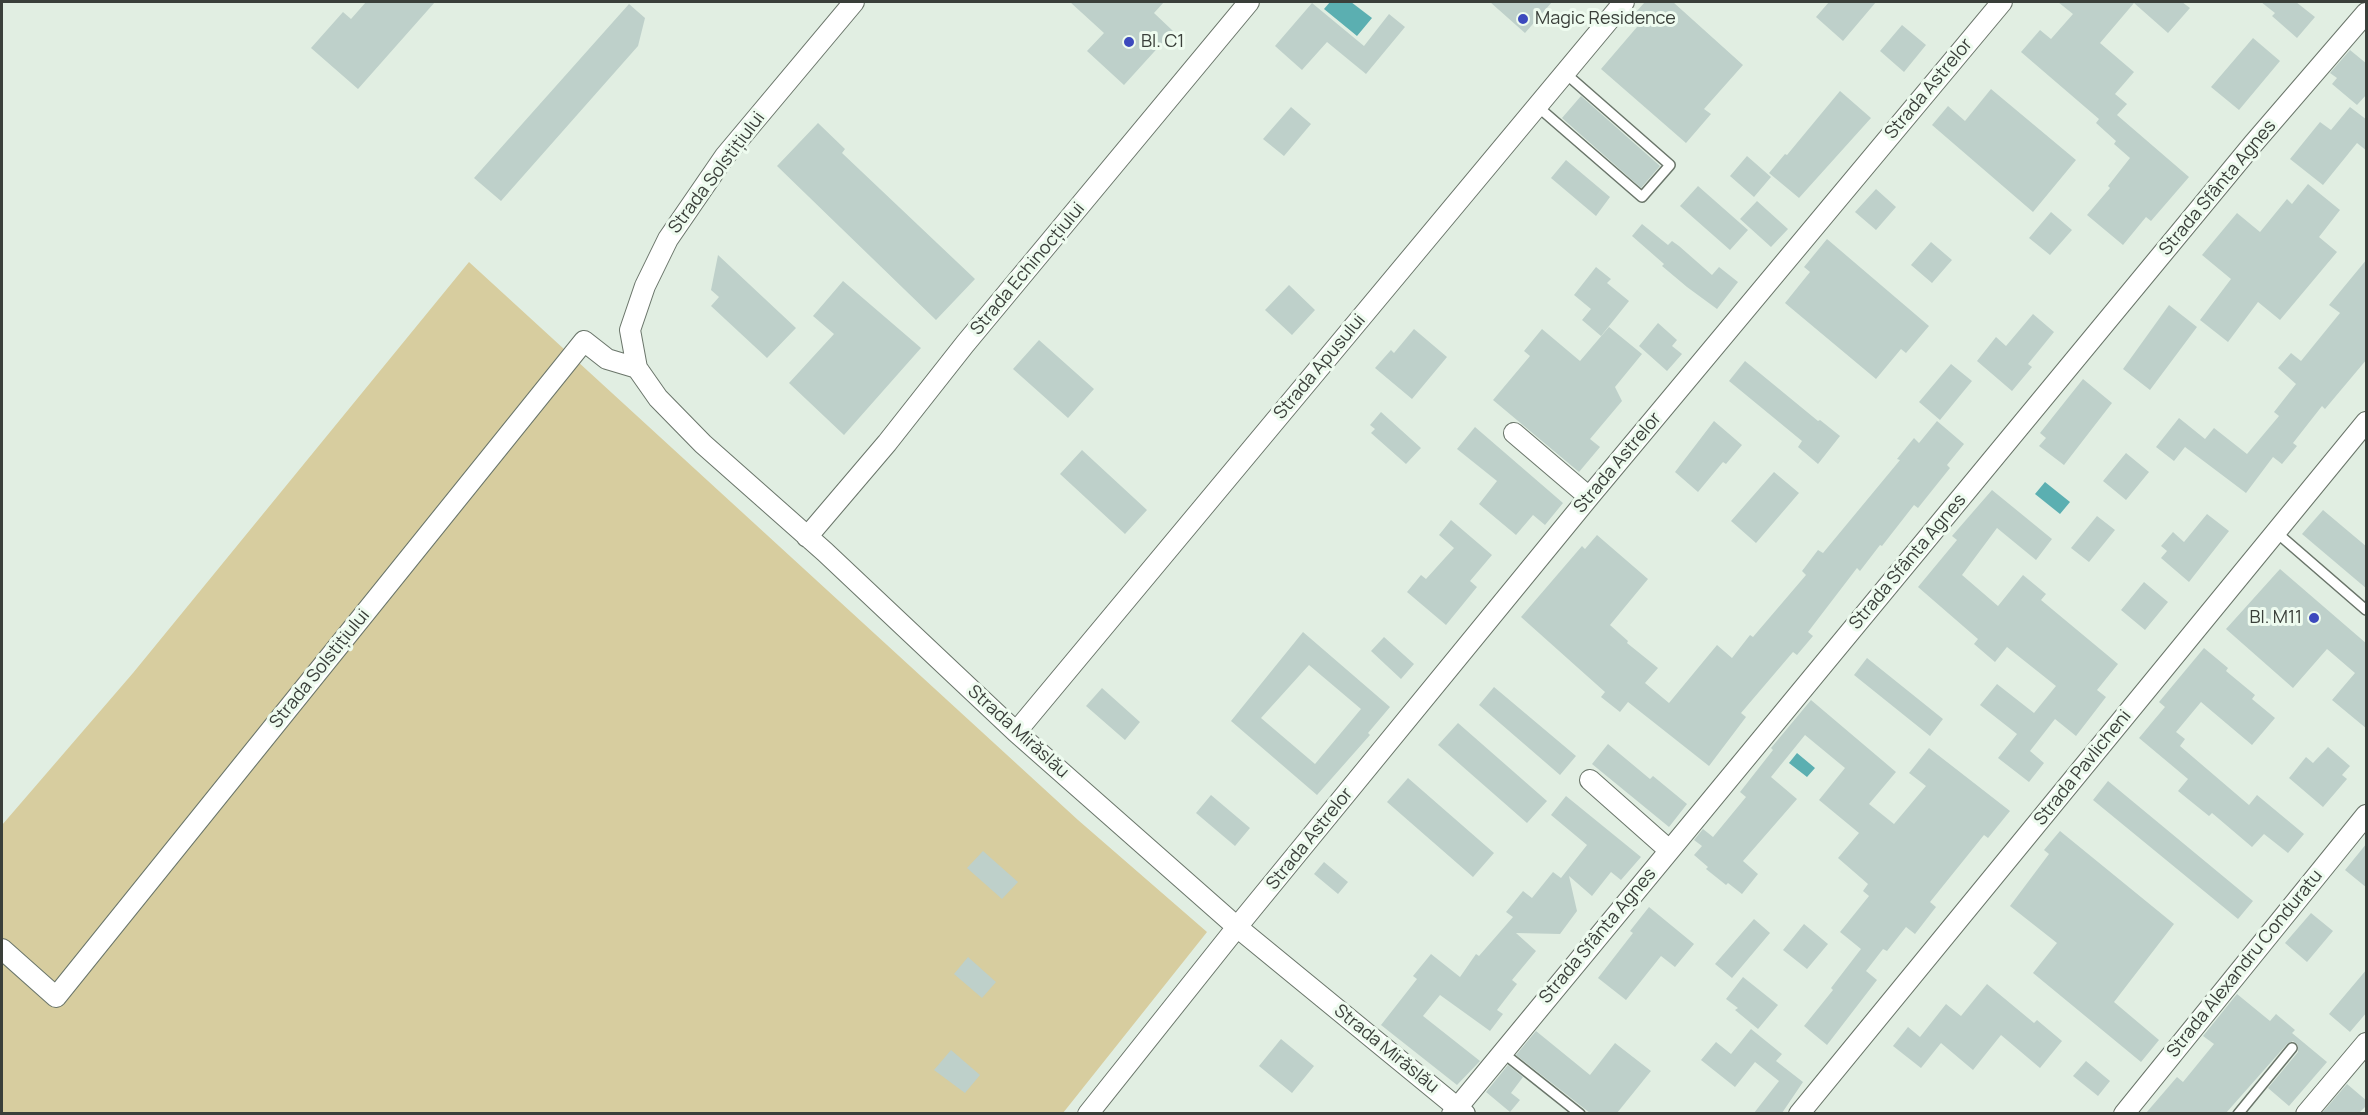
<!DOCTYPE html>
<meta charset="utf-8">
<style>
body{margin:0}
#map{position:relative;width:2368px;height:1115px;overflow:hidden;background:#e1eee2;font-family:Manrope,sans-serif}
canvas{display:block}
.frame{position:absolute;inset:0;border:3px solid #3a3f3a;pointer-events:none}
</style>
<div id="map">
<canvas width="2368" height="1115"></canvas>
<div class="frame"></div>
</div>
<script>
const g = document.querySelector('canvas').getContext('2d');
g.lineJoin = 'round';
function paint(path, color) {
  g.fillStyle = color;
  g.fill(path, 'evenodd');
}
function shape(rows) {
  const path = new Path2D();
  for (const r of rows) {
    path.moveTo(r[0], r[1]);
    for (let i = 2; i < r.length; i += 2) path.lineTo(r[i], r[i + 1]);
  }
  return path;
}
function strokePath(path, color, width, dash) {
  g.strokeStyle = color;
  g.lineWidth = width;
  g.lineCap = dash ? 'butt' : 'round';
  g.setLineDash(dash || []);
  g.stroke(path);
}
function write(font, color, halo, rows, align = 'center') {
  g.font = font + ' Manrope,sans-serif';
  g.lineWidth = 6;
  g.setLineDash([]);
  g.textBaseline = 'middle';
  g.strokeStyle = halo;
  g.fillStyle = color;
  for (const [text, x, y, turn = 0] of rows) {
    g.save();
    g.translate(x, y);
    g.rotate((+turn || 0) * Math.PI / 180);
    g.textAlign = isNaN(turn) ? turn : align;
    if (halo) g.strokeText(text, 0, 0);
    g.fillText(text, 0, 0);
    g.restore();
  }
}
paint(shape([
 [469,262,1078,820,1207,932,1063,1113,2,1114,2,825,133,673]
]), '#d7cd9f');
paint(shape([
 [1330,2,1351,2,1372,18,1357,36,1324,9],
 [2045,482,2070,502,2060,514,2035,494],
 [1797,753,1815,768,1807,777,1789,763]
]), '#5bafb1');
paint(shape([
 [366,2,435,2,358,89,311,48,343,12,351,19],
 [1070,2,1164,2,1154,13,1173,31,1124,85,1087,51,1104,33],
 [1490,2,1552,2,1525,33],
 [1645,2,1673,2,1743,65,1704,109,1711,114,1686,143,1601,69,1643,20,1635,13],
 [1829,2,1876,2,1843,41,1816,17],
 [2058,2,2182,2,2190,8,2168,33,2134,3,2100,43,2134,72,2115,94,2127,104,2117,115,2189,177,2151,221,2146,217,2123,245,2087,215,2110,188,2108,186,2130,158,2114,144,2116,141,2096,123,2099,119,2021,52,2040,30,2051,39,2073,14],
 [2261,2,2296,2,2315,17,2297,38,2272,16,2275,13],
 [1312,3,1364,46,1389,14,1405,27,1366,74,1327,42,1302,70,1275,46],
 [629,4,645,18,638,46,501,201,474,178],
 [1902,25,1926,45,1904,72,1880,51],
 [2253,38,2280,61,2239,110,2211,87],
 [2350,50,2367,64,2367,94,2357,105,2332,84,2337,78,2330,73],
 [1991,89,2076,160,2033,212,1932,125,1948,106,1965,121],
 [1840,91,1871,118,1799,198,1769,173,1785,154,1787,155],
 [1581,96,1660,166,1641,188,1562,118],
 [1291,107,1311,124,1284,156,1263,139],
 [2350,107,2367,120,2367,151,2357,143,2323,185,2290,159,2320,122,2331,130],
 [818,123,845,149,842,153,975,279,936,320,777,166],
 [1747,156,1771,177,1754,197,1730,176],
 [1566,160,1610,197,1596,216,1551,178],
 [2308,184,2340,210,2319,237,2337,252,2280,320,2258,302,2228,342,2200,320,2231,279,2202,255,2237,213,2260,232,2287,199,2292,204],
 [1698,186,1748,230,1730,250,1680,206],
 [1876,189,1896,207,1876,230,1855,212],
 [1757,201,1788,229,1771,247,1740,219],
 [2051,212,2072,230,2050,255,2029,238],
 [1642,224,1668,245,1672,241,1679,246,1712,275,1719,267,1738,282,1717,309,1687,287,1662,266,1664,264,1632,236],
 [1827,239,1929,326,1906,353,1901,349,1876,379,1785,303,1810,272,1804,267],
 [1931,242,1952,260,1932,283,1911,265],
 [718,255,796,328,767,358,711,306,719,297,711,290],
 [2367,259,2367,359,2325,409,2322,406,2293,443,2297,446,2282,464,2273,457,2246,493,2185,447,2174,461,2156,447,2179,418,2205,439,2214,428,2247,454,2279,416,2274,412,2296,384,2278,368,2291,353,2301,361,2340,313,2329,305],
 [1596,267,1611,279,1607,283,1629,301,1601,336,1582,320,1591,309,1574,295],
 [843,281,921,348,844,435,789,383,834,334,813,316],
 [1289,285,1315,310,1292,335,1265,310],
 [2169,305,2197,327,2150,390,2123,369],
 [2033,314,2054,332,2028,364,2032,367,2012,391,1977,361,1996,337,2006,346],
 [1658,323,1677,340,1672,346,1682,354,1667,371,1639,346],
 [1609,327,1642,354,1615,387,1622,401,1590,439,1600,447,1579,472,1493,400,1530,356,1524,351,1542,329,1580,361],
 [1414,329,1447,357,1412,399,1375,368,1391,350,1394,353],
 [1039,340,1094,389,1068,418,1013,369],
 [1745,361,1818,421,1820,420,1840,436,1818,464,1798,447,1802,441,1729,381],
 [1951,364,1972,381,1940,420,1919,402],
 [2083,379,2112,403,2064,465,2039,446,2046,438,2040,433],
 [1381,412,1421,448,1406,464,1371,433,1375,429,1370,425],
 [1714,421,1742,445,1726,464,1723,462,1698,492,1675,472],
 [1937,421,1964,444,1947,465,1950,468,1918,508,1914,505,1882,546,1880,545,1860,571,1857,568,1808,632,1813,636,1797,655,1793,652,1741,713,1746,717,1709,766,1628,702,1620,712,1601,697,1605,692,1521,617,1582,546,1585,549,1597,535,1648,579,1610,625,1628,641,1627,643,1658,668,1645,683,1669,703,1717,645,1732,658,1750,635,1753,637,1806,575,1802,571,1818,550,1823,553,1900,460,1897,459,1914,438,1919,443],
 [1475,427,1563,503,1545,525,1533,515,1516,535,1479,504,1497,481,1457,449],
 [1082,450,1147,510,1125,534,1060,474],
 [2126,453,2149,472,2126,500,2103,481],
 [1774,472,1799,493,1756,543,1731,521],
 [1992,490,2052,539,2036,560,1997,528,1962,575,1998,606,2023,575,2046,594,2041,600,2118,664,2097,690,2106,697,2076,736,2055,719,2030,751,2044,763,2029,782,1998,758,2017,734,1980,705,1997,684,2034,713,2056,686,2007,647,1995,662,1974,644,1978,639,1918,587,1957,540,1952,536],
 [2323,510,2367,547,2367,589,2302,534],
 [2207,514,2229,531,2189,582,2161,558,2167,551,2161,546,2173,532,2184,542],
 [2097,516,2115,530,2089,562,2071,548],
 [1451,520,1492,555,1470,581,1477,587,1446,625,1407,592,1421,575,1426,579,1454,548,1439,535],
 [2280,569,2367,644,2367,729,2332,700,2355,673,2327,649,2293,688,2226,629],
 [2144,582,2168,602,2145,630,2121,610],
 [1303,632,1390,707,1368,733,1370,735,1317,795,1231,721],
 [1309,665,1361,709,1315,764,1261,718],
 [1384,637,1414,664,1401,679,1371,651],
 [2204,648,2228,668,2226,671,2255,695,2252,699,2275,718,2252,745,2201,702,2176,732,2185,739,2180,746,2249,805,2257,795,2304,834,2288,853,2264,834,2252,847,2212,813,2209,816,2178,791,2188,779,2139,738,2165,707,2159,702],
 [1867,658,1943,719,1930,736,1854,675],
 [1494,687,1576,756,1560,775,1479,705],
 [1102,688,1140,722,1125,740,1086,706],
 [1811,700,1896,772,1869,804,1894,824,1926,786,1909,773,1929,748,2010,811,1988,838,1984,835,1930,902,1936,907,1915,934,1906,927,1887,951,1883,949,1866,971,1877,980,1827,1045,1804,1026,1833,990,1831,988,1861,949,1840,932,1869,896,1863,891,1868,884,1838,858,1859,833,1819,800,1845,768,1805,735,1771,777,1797,799,1743,861,1758,874,1742,894,1728,883,1726,885,1706,869,1708,867,1694,855,1702,846,1694,840,1703,829,1713,837,1746,797,1740,792,1773,750,1771,748],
 [1458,723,1547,801,1527,823,1438,745],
 [1608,744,1650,779,1653,776,1687,804,1669,827,1592,764],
 [2328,747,2350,766,2342,775,2347,779,2323,807,2289,778,2306,757,2313,763],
 [1408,778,1494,853,1473,877,1387,802],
 [2108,781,2253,901,2238,919,2093,800],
 [1211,795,1250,828,1235,846,1196,813],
 [1566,796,1641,857,1621,880,1611,872,1592,896,1569,876,1577,911,1560,934,1516,933,1536,951,1512,980,1517,984,1497,1010,1503,1014,1490,1031,1440,995,1423,1016,1480,1061,1457,1085,1381,1025,1417,979,1413,976,1431,954,1460,977,1476,954,1479,956,1513,917,1506,912,1523,891,1532,898,1553,872,1561,878,1587,845,1551,815],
 [2060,831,2174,924,2114,1002,2159,1040,2141,1062,2033,973,2057,943,2010,906,2049,854,2044,850],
 [2367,843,2367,888,2345,870],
 [983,851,1018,882,1002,899,967,868],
 [1324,862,1348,882,1338,894,1314,874],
 [1649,907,1694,944,1675,967,1661,956,1626,1000,1598,978,1633,933,1630,931],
 [2311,913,2333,931,2307,962,2285,943],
 [1754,919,1770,933,1732,978,1715,964],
 [1804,924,1828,944,1807,969,1783,950],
 [968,957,996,982,982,998,954,974],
 [2367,969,2367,1012,2350,1032,2329,1014],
 [1743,977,1778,1005,1758,1029,1735,1010,1738,1008,1726,999],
 [1987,984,2034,1023,2037,1020,2062,1041,2040,1068,2001,1035,1973,1070,1941,1043,1921,1068,1893,1046,1908,1027,1920,1037,1946,1004,1961,1016],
 [2237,994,2270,1021,2276,1014,2295,1030,2292,1033,2327,1062,2289,1106,2268,1088,2298,1052,2298,1045,2293,1041,2287,1044,2226,1113,2146,1113,2177,1077,2183,1082,2214,1044,2203,1036],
 [1751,1029,1782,1054,1776,1061,1803,1082,1782,1113,1754,1113,1779,1081,1755,1062,1735,1087,1701,1060,1716,1042,1731,1054],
 [1536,1031,1590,1075,1615,1043,1651,1071,1617,1113,1590,1113,1516,1055],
 [1281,1039,1314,1066,1292,1093,1259,1066],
 [951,1050,980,1075,965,1093,934,1070],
 [2086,1061,2110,1081,2098,1096,2073,1076],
 [1508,1065,1523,1077,1511,1093,1520,1100,1510,1112,1486,1092],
 [2347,1084,2367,1101,2367,1105,2359,1113,2322,1113]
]), '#bed0ca');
const lane = shape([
 [1537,106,1642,197,1670,165,1565,73],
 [2276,532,2366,610],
 [1502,1052,1580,1114],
 [2238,1114,2292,1048]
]);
const street = shape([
 [637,368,630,330,645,286,668,239,725,156,854,2],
 [1514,433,1589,497],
 [807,537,887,443,965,344,1249,2],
 [1016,732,1624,2],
 [1590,780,1669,850],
 [2,949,56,997,584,341,607,359,637,368,658,398,703,444,825,552,1016,732,1237,927,1465,1114],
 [1088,1114,1237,927,1589,497,2002,2],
 [1452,1114,2253,144,2366,13],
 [1799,1114,2366,422],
 [2124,1114,2366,815],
 [2306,1114,2366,1043]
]);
strokePath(lane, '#6a756a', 12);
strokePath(street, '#6a756a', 22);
strokePath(lane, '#fff', 9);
strokePath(street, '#fff', 20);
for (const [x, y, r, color] of [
 [1523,19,6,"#3c49bd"],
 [1129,42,6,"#3c49bd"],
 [2314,618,6,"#3c49bd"]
]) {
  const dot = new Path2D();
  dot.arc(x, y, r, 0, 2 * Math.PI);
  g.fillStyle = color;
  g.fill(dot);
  strokePath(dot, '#eefbef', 2);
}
write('18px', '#3a3f3a', '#eefbef', [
 ["Magic Residence",1535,19],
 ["Bl. C1",1141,42],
 ["Bl. M11",2302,618,"right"]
], 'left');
write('18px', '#3a3f3a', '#eefbef', [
 ["Strada Astrelor",1929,89,-50],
 ["Strada Solstițiului",717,173,-53],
 ["Strada Sfânta Agnes",2218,188,-50],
 ["Strada Echinocțiului",1028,269,-50],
 ["Strada Apusului",1320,367,-50],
 ["Strada Astrelor",1618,463,-50],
 ["Strada Sfânta Agnes",1908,562,-50],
 ["Strada Solstițiului",320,669,-51],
 ["Strada Mirăslău",1018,732,42],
 ["Strada Pavlicheni",2083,768,-51],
 ["Strada Astrelor",1310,839,-51],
 ["Strada Sfânta Agnes",1598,936,-50],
 ["Strada Alexandru Conduratu",2245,964,-51],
 ["Strada Mirăslău",1386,1049,39]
]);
</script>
